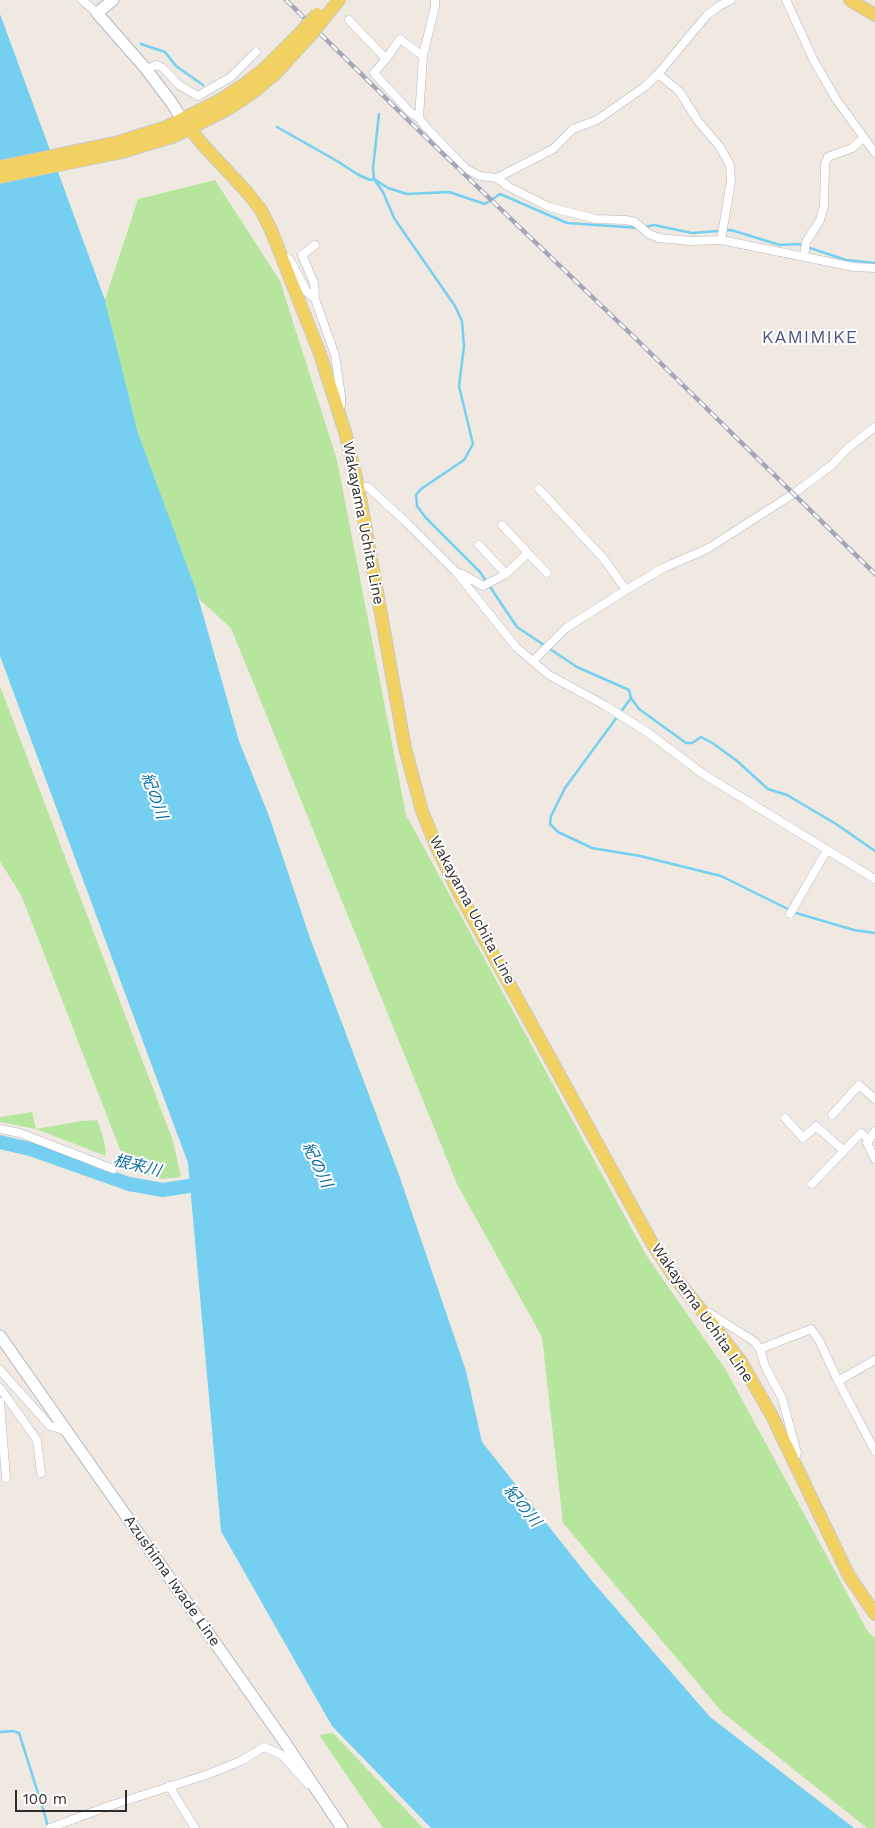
<!DOCTYPE html>
<meta charset="utf-8">
<style>
body{margin:0}
#map{position:relative;width:875px;height:1828px;overflow:hidden;background:#efe9e1;font-family:"Work Sans",sans-serif}
canvas{display:block}
.scale{position:absolute;left:15px;top:1790px;width:112px;height:22px;box-sizing:border-box;border:2px solid #2e2e2e;border-top:0;padding-left:6px;font-size:15px;line-height:18px;white-space:nowrap;color:#2e2e2e;-webkit-text-stroke:4px #fff;paint-order:stroke}
</style>
<div id="map">
<canvas width="875" height="1828"></canvas>
<div class="scale">100 m</div>
</div>
<script>
const g = document.querySelector('canvas').getContext('2d');
g.lineJoin = 'round';
function paint(path, color) {
  g.fillStyle = color;
  g.fill(path, 'evenodd');
}
function shape(rows) {
  const path = new Path2D();
  for (const r of rows) {
    path.moveTo(r[0], r[1]);
    for (let i = 2; i < r.length; i += 2) path.lineTo(r[i], r[i + 1]);
  }
  return path;
}
function strokePath(path, color, width, dash) {
  g.strokeStyle = color;
  g.lineWidth = width;
  g.lineCap = dash ? 'butt' : 'round';
  g.setLineDash(dash || []);
  g.stroke(path);
}
function write(font, color, halo, rows, align = 'center') {
  g.font = font + ' "Work Sans","Noto Sans JP",sans-serif';
  g.lineWidth = 4;
  g.setLineDash([]);
  g.textBaseline = 'middle';
  g.strokeStyle = halo;
  g.fillStyle = color;
  for (const [text, x, y, turn = 0] of rows) {
    g.save();
    g.translate(x, y);
    g.rotate((+turn || 0) * Math.PI / 180);
    g.textAlign = isNaN(turn) ? turn : align;
    if (halo) g.strokeText(text, 0, 0);
    g.fillText(text, 0, 0);
    g.restore();
  }
}
paint(shape([
 [215,180,280,281,337,460,406,815,646,1255,726,1370,868,1632,875,1638,875,1828,867,1828,722,1712,563,1523,542,1337,457,1184,231,628,199,599,138,433,105,300,138,199],
 [0,686,173,1141,181,1177,162,1179,128,1170,22,897,0,861],
 [32,1112,36,1129,82,1121,97,1120,104,1140,106,1156,36,1129,0,1122,0,1117],
 [333,1733,423,1828,383,1828,319,1735]
]), '#b6e59e');
paint(shape([
 [0,14,105,300,138,433,196,590,239,741,269,816,310,938,399,1175,466,1371,482,1442,592,1581,710,1717,854,1828,431,1828,332,1726,221,1531,188,1163,0,656]
]), '#75cff0');
strokePath(shape([
 [141,44,165,52,176,66,203,85],
 [379,114,373,168,374,179,383,192,394,218,455,306,462,321,464,346,459,386,473,444,464,460,421,489,416,495,417,506,426,518,480,572,517,627,577,667,629,690,631,698,639,709,686,743,692,743,701,737,714,744,737,761,768,789,787,795,836,824,875,851],
 [277,127,337,161,357,174,370,180,374,179,388,188,407,194,449,192,485,204,500,194,567,223,640,228],
 [645,227,654,225,692,233,731,230,780,245,798,244,846,260,875,263],
 [631,698,565,788,551,816,550,824,558,832,592,848,640,856,721,876,796,913,854,930,875,933],
 [0,1732,13,1731,19,1733,44,1812,48,1827]
]), '#75cff0', 2.5);
strokePath(shape([
 [0,1142,30,1149,129,1184,163,1190,208,1183]
]), '#75cff0', 14);
const street = shape([
 [82,0,97,13],
 [786,0,814,61,836,99,875,153],
 [349,20,386,59],
 [423,56,400,39,386,59,374,73,410,112,419,118,423,56,435,6,435,0],
 [146,69,157,65,163,68,179,85,198,96,231,77,256,52],
 [658,74,679,91,698,121,720,147,730,165,731,181,721,240],
 [419,118,425,126,466,169,480,176,497,178,509,187,549,207,596,219,626,220,635,222,649,234,659,238,690,241,721,240,854,267,875,268],
 [497,178,553,149,573,129,597,120,643,88,658,74,707,15,719,6,731,0],
 [282,255,290,260,307,292,315,299,314,283,302,255,315,245],
 [804,257,806,242,820,220,824,206,825,164,828,157,852,148,863,138],
 [315,299,335,355,341,396,341,405,339,407],
 [358,486,368,487,407,523,456,572,516,647,549,675,606,706,647,732,703,774,875,879],
 [539,489,604,559,626,590],
 [502,525,528,553,506,574],
 [528,553,547,573],
 [456,572,462,574,483,586,506,574,479,545],
 [533,661,566,628,626,590,663,568,707,549,793,494,832,465,848,448,875,427],
 [790,914,827,850],
 [832,1115,859,1085,875,1099],
 [785,1118,803,1138,816,1126,844,1151],
 [0,1129,20,1133,113,1169],
 [875,1131,867,1143,875,1159],
 [812,1184,861,1133,868,1139],
 [705,1312,708,1312,755,1342,760,1349,765,1366,782,1398,797,1453,796,1456,792,1458],
 [760,1349,811,1329,819,1340,838,1381,875,1451],
 [0,1370,50,1426,67,1431],
 [838,1381,875,1360],
 [0,1388,37,1440,41,1473],
 [0,1402,6,1478],
 [169,1786,195,1828],
 [50,1828,109,1806,206,1775,241,1761,264,1747,282,1755,308,1784]
]);
const secondary = shape([
 [113,0,97,13,146,69,171,102,182,119],
 [0,1336,286,1744,342,1828]
]);
const primary = shape([
 [850,0,875,15],
 [323,20,339,0],
 [182,119,204,146,246,191,261,210,271,230,320,354,345,432,358,486,405,748,422,811,437,848,458,891,653,1245,676,1279,710,1321,741,1362,771,1414,849,1576,875,1614],
 [0,167,119,142,166,127,220,100,246,83,266,67,302,31],
 [0,177,122,152,175,136,230,108,255,91,275,74,309,37]
]);
strokePath(street, '#b4b7c1', 9);
strokePath(secondary, '#b4b7c1', 13);
strokePath(primary, '#c9c9c9', 14);
strokePath(street, '#fff', 8);
strokePath(secondary, '#fff', 11);
strokePath(primary, '#f2d163', 12);
const rail = shape([
 [286,0,411,123,634,337,875,574]
]);
strokePath(rail, '#a3a6b8', 4.5);
strokePath(rail, '#fff', 2.5, [8]);
const primaryBridge = shape([
 [302,31,317,14],
 [309,37,323,20]
]);
strokePath(primaryBridge, '#c9c9c9', 14, []);
strokePath(primaryBridge, '#f2d163', 12);
write('15px', '#2e2e2e', '#fff', [
 ["Wakayama Uchita Line",363,523,79],
 ["Wakayama Uchita Line",472,910,62],
 ["Wakayama Uchita Line",702,1313,55],
 ["Azushima Iwade Line",172,1581,55]
]);
write('italic 16px', '#0d6fa3', '#fff', [
 ["紀の川",154,796,70],
 ["紀の川",317,1165,65],
 ["根来川",137,1166,14],
 ["紀の川",522,1506,51]
]);
g.letterSpacing = '1px';
write('18px', '#4d5680', '#fff', [
 ["KAMIMIKE",810,338]
]);
g.letterSpacing = '0px';
</script>
